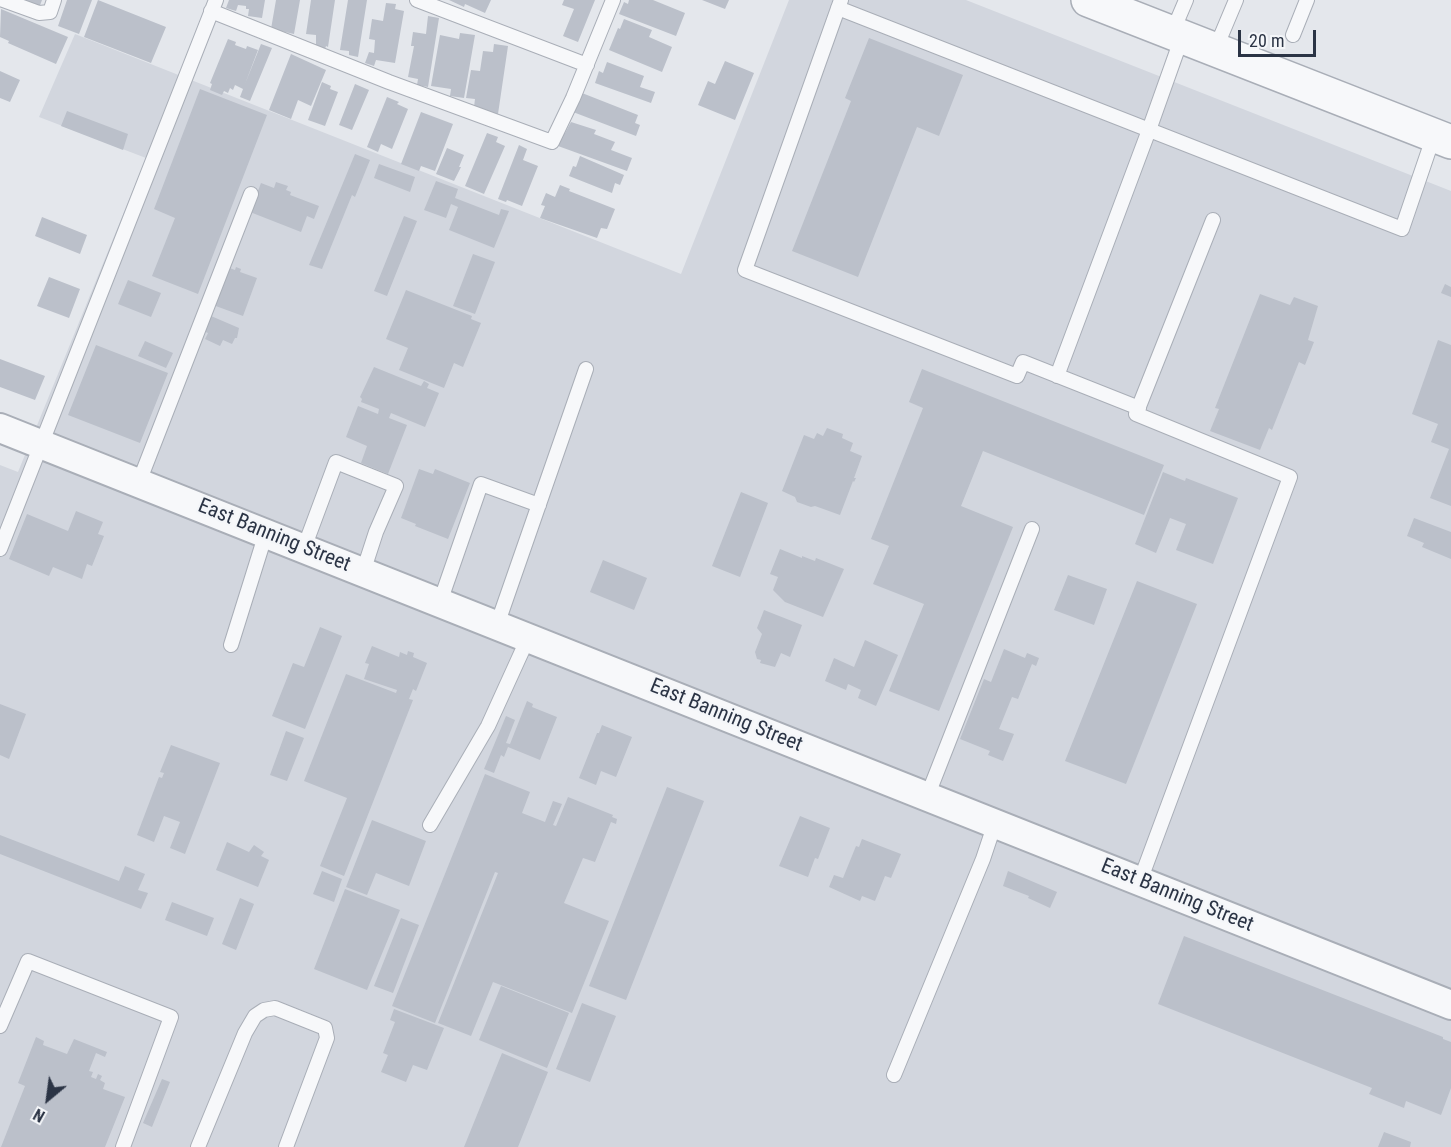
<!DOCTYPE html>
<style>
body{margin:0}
#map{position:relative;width:1451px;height:1147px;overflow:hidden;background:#e4e7ec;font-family:"Roboto Condensed",sans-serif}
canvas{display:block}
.north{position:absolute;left:18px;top:1069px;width:60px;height:60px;-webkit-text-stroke:4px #f4f6f9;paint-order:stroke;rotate:209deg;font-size:16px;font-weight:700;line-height:24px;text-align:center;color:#2b3445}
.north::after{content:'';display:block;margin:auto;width:21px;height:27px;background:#2b3445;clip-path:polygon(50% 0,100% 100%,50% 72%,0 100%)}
.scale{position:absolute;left:1238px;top:30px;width:78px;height:27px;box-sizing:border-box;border:3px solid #2b3445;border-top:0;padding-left:8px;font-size:18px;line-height:21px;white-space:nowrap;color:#2b3445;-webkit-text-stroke:4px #f4f6f9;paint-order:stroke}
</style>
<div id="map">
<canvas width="1451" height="1147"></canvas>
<div class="north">N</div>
<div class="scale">20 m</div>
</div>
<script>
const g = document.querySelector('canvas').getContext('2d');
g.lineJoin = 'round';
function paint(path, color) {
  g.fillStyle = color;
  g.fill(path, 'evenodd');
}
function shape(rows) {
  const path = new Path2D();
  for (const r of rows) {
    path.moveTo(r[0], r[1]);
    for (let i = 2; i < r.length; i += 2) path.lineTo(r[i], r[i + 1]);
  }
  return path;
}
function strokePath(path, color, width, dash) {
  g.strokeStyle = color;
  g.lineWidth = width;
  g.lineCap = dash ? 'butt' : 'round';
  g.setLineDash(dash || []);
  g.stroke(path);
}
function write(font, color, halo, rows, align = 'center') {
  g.font = font + ' "Roboto Condensed",sans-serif';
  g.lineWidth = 4.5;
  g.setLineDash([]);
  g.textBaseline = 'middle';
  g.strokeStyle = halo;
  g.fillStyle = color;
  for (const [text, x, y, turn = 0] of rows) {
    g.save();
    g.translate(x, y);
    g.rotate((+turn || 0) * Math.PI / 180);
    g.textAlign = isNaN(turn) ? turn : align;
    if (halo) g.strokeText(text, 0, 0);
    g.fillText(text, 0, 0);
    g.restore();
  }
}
paint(shape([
 [789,0,966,0,1451,191,1451,1147,0,1147,0,465,18,472,146,158,39,117,75,34,681,274]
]), '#d2d6de');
paint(shape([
 [20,0,42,0,39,8],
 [67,0,92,0,79,34,58,26],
 [98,0,166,27,151,63,84,37],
 [229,0,265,0,262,18,248,16,249,9,246,9,246,6,238,5,236,11,226,8],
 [276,0,300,0,294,34,271,29],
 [311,0,335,0,328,47,326,46,325,49,316,47,316,35,306,34],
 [348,0,367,0,358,57,349,55,349,51,340,50],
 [449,0,491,0,485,13,465,4,464,7],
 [564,0,595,0,578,42,563,36,574,9,562,5],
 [629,0,653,0,685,13,676,36,619,14,624,2,628,4],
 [702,0,729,0,725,9],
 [386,3,396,4,395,9,404,11,395,63,376,60,374,66,365,63,369,52,374,53,375,40,369,39,372,19,383,21],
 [1,9,68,37,56,64,8,43,9,41,0,37],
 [428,16,439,18,428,87,417,85,418,79,408,77,414,46,411,46,413,32,426,34],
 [624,19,652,30,649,37,672,47,662,72,609,50,618,28,620,29],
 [460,33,475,35,464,98,450,96,451,89,431,86,440,35,459,39],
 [869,38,963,75,939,136,917,127,858,277,792,251,851,101,845,98],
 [228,39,236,42,235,45,246,49,247,46,258,50,245,84,261,44,272,48,250,101,240,97,243,89,235,85,233,90,230,88,228,93,224,91,222,95,210,90,212,84,210,83],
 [494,44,508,46,498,114,483,112,474,107,475,99,466,98,471,70,480,71,483,51,493,52],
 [291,54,326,70,311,106,298,100,291,119,269,110],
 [725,61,754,73,735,120,698,105,708,81,715,84],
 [607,62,644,76,640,87,655,92,651,103,595,83,599,71,603,73],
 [0,71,20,80,10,102,0,98],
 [322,82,331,86,330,89,338,92,325,126,308,120],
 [355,84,369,90,352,130,339,125],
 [200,89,267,115,198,294,152,276,175,218,154,209],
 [582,93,638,115,635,123,640,125,636,136,573,112,577,100,580,101],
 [387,97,399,102,397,104,408,109,392,149,381,144,378,152,367,147],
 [67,111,128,134,123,150,61,126],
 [421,112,453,124,435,171,421,166,419,171,401,164],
 [571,122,596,130,594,134,615,142,611,150,632,158,627,171,558,146,563,132,565,133],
 [487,133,498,137,496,142,505,146,484,194,465,186],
 [519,145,527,149,523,160,538,166,522,206,507,200,506,202,498,199],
 [447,148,464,155,459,167,461,167,454,181,436,174],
 [355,154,370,160,355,197,352,195,322,269,309,265],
 [580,156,624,175,620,185,615,183,612,193,569,176,573,166,576,167],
 [379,164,415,177,410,192,374,178],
 [436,181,458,189,455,198,499,215,501,209,509,211,494,248,449,230,458,207,451,204,446,218,424,210],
 [276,182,288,186,286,190,291,192,290,195,319,206,314,219,307,216,301,232,250,212,261,183,274,188],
 [560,185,570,189,569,191,615,209,607,229,601,228,597,238,540,218,545,206,541,205,546,193,555,197],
 [404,216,417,221,387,296,374,291],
 [42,217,87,235,80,254,35,236],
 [473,254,495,262,475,314,453,306],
 [227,267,235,270,236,267,241,269,240,272,257,278,243,316,213,305],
 [49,277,80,289,69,318,37,306],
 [128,280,161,293,151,317,118,304],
 [1445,284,1451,287,1451,297,1441,293],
 [406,290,472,316,471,319,481,323,463,367,454,363,444,388,399,370,408,348,386,339],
 [1260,294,1290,305,1294,297,1318,306,1308,340,1314,342,1305,365,1299,362,1272,430,1269,428,1260,450,1210,431,1219,409,1215,408],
 [211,316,239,328,237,338,235,338,232,344,223,340,220,346,205,339,208,333,203,331],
 [1438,340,1451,345,1451,506,1430,498,1449,449,1431,442,1438,424,1412,414],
 [145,341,173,353,166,368,138,356],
 [96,345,168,373,140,443,68,415],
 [0,359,45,376,35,400,0,387],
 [374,367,421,386,424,381,429,384,427,388,439,393,425,427,391,413,389,418,407,425,388,474,361,463,367,446,346,437,358,406,378,414,379,409,361,402,362,399,360,397],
 [922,369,1164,465,1144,515,983,451,961,506,1013,527,939,711,889,691,924,604,873,584,889,546,871,539,923,408,909,402],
 [827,428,843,434,842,438,853,443,850,451,862,456,854,478,856,478,854,482,853,481,840,515,815,506,811,507,797,502,795,497,782,491,804,435,814,439,817,433,823,436],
 [419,469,433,474,435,469,470,483,448,539,415,526,416,524,401,518],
 [1163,472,1185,481,1186,478,1238,498,1213,564,1176,550,1186,524,1170,518,1156,553,1135,544],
 [741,492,768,503,740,577,712,566],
 [76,511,103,522,98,534,104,536,92,566,87,564,82,579,53,567,49,576,9,559,27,514,68,531],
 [1414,518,1451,532,1451,559,1422,547,1424,543,1407,536],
 [780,549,802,558,802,556,815,561,816,558,844,569,823,617,785,602,773,590,778,577,770,574],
 [603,560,647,578,634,610,590,592],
 [1068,575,1107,589,1094,625,1054,610],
 [1137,581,1197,604,1126,784,1065,761],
 [764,610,802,625,790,657,781,653,775,667,760,663,761,660,757,659,755,652,762,634,757,628],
 [320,627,342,636,305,729,272,716,293,663,304,667],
 [865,640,898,655,876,706,858,698,861,690,848,684,846,690,825,681,834,658,854,667],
 [372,646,399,657,400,652,407,655,408,651,414,653,413,657,427,663,416,691,413,689,409,699,413,700,344,876,320,866,347,798,304,781,346,674,396,693,397,690,364,679,369,664,365,663],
 [1004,649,1025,658,1027,653,1039,658,1036,666,1032,664,1018,699,1012,697,999,729,1014,734,1003,761,988,755,990,751,960,739,984,679,991,682],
 [527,701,533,704,532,707,557,717,540,760,508,747,504,757,501,755,494,773,484,769,506,716,515,720,506,743,510,744],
 [0,704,26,714,9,759,0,755],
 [602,725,632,737,616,777,601,771,596,785,579,778,597,733,599,733],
 [286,731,304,738,287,781,270,775],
 [171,745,220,763,185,854,170,848,180,822,164,816,154,842,137,835,159,777,162,778,164,773,160,772],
 [485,774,530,792,522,813,545,822,553,801,562,804,553,825,556,826,568,797,613,815,612,817,617,819,616,824,611,822,595,862,583,858,564,903,609,921,572,1013,493,982,471,1036,438,1023,498,873,495,872,435,1023,392,1006],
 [667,787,704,801,626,1000,589,986],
 [800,816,830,828,818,859,815,858,808,877,779,866],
 [372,820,426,841,409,886,376,873,367,895,346,887],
 [0,835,119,881,125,866,145,874,138,890,148,893,141,909,0,854],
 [862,839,901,854,891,878,885,876,875,901,862,896,860,901,829,887,834,875,843,878,856,846,859,847],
 [227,842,249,852,254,845,264,852,261,856,269,860,258,887,216,870],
 [322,871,342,879,334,902,313,894],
 [1008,871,1057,892,1050,908,1028,898,1029,896,1003,886],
 [345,889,400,910,367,990,314,969],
 [240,898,254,904,236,950,222,944],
 [172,902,214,918,207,936,165,920],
 [401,918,419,925,393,993,374,986],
 [1184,936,1443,1037,1443,1039,1451,1042,1451,1088,1441,1115,1406,1101,1404,1108,1369,1094,1372,1088,1158,1004],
 [501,986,569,1013,547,1068,479,1040],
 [582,1003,616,1016,590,1082,556,1069],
 [394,1009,444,1028,427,1070,413,1065,406,1082,381,1072,388,1055,383,1053,395,1022,390,1020],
 [36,1037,44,1041,43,1045,67,1054,74,1039,107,1052,105,1057,96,1053,89,1071,93,1072,91,1077,96,1079,98,1074,102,1076,100,1080,105,1083,103,1089,125,1097,105,1147,1,1147,25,1086,18,1083],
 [502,1053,548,1072,518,1147,464,1147],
 [162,1079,170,1082,152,1127,143,1123],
 [1384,1132,1411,1142,1410,1147,1378,1147]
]), '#bbc0ca');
const service = shape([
 [3,0,39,13,50,12,54,0],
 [417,0,587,65],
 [841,0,745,270,1017,376,1023,362,1139,408],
 [838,8,1402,229,1434,135],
 [211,11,389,82,552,142,573,98,613,0],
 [1172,33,1186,0],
 [1293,35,1307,0],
 [1215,50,1236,0],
 [1057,376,1149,130,1182,37],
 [139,482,251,194],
 [304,548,336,462,396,486,376,532,363,572],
 [0,549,216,0],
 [440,602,481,484,539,505],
 [497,625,586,369],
 [231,645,266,533],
 [927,797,1032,529],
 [430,825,488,726,528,638],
 [1140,881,1290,477,1136,414,1213,220],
 [0,1026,28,961,171,1017,123,1147],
 [894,1075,983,859,995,823],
 [198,1147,245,1033,255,1016,264,1010,275,1008,325,1028,327,1038,286,1147]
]);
const minor = shape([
 [0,428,1451,1005]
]);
const tertiary = shape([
 [1088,0,1451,142]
]);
strokePath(service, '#a9aeb7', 16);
strokePath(minor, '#a9aeb7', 32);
strokePath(tertiary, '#a9aeb7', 36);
strokePath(service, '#f7f8fa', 14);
strokePath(minor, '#f7f8fa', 28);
strokePath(tertiary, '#f7f8fa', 33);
write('21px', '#2b3445', '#f4f6f9', [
 ["East Banning Street",274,536,22],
 ["East Banning Street",726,716,22],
 ["East Banning Street",1177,896,22]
]);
</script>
